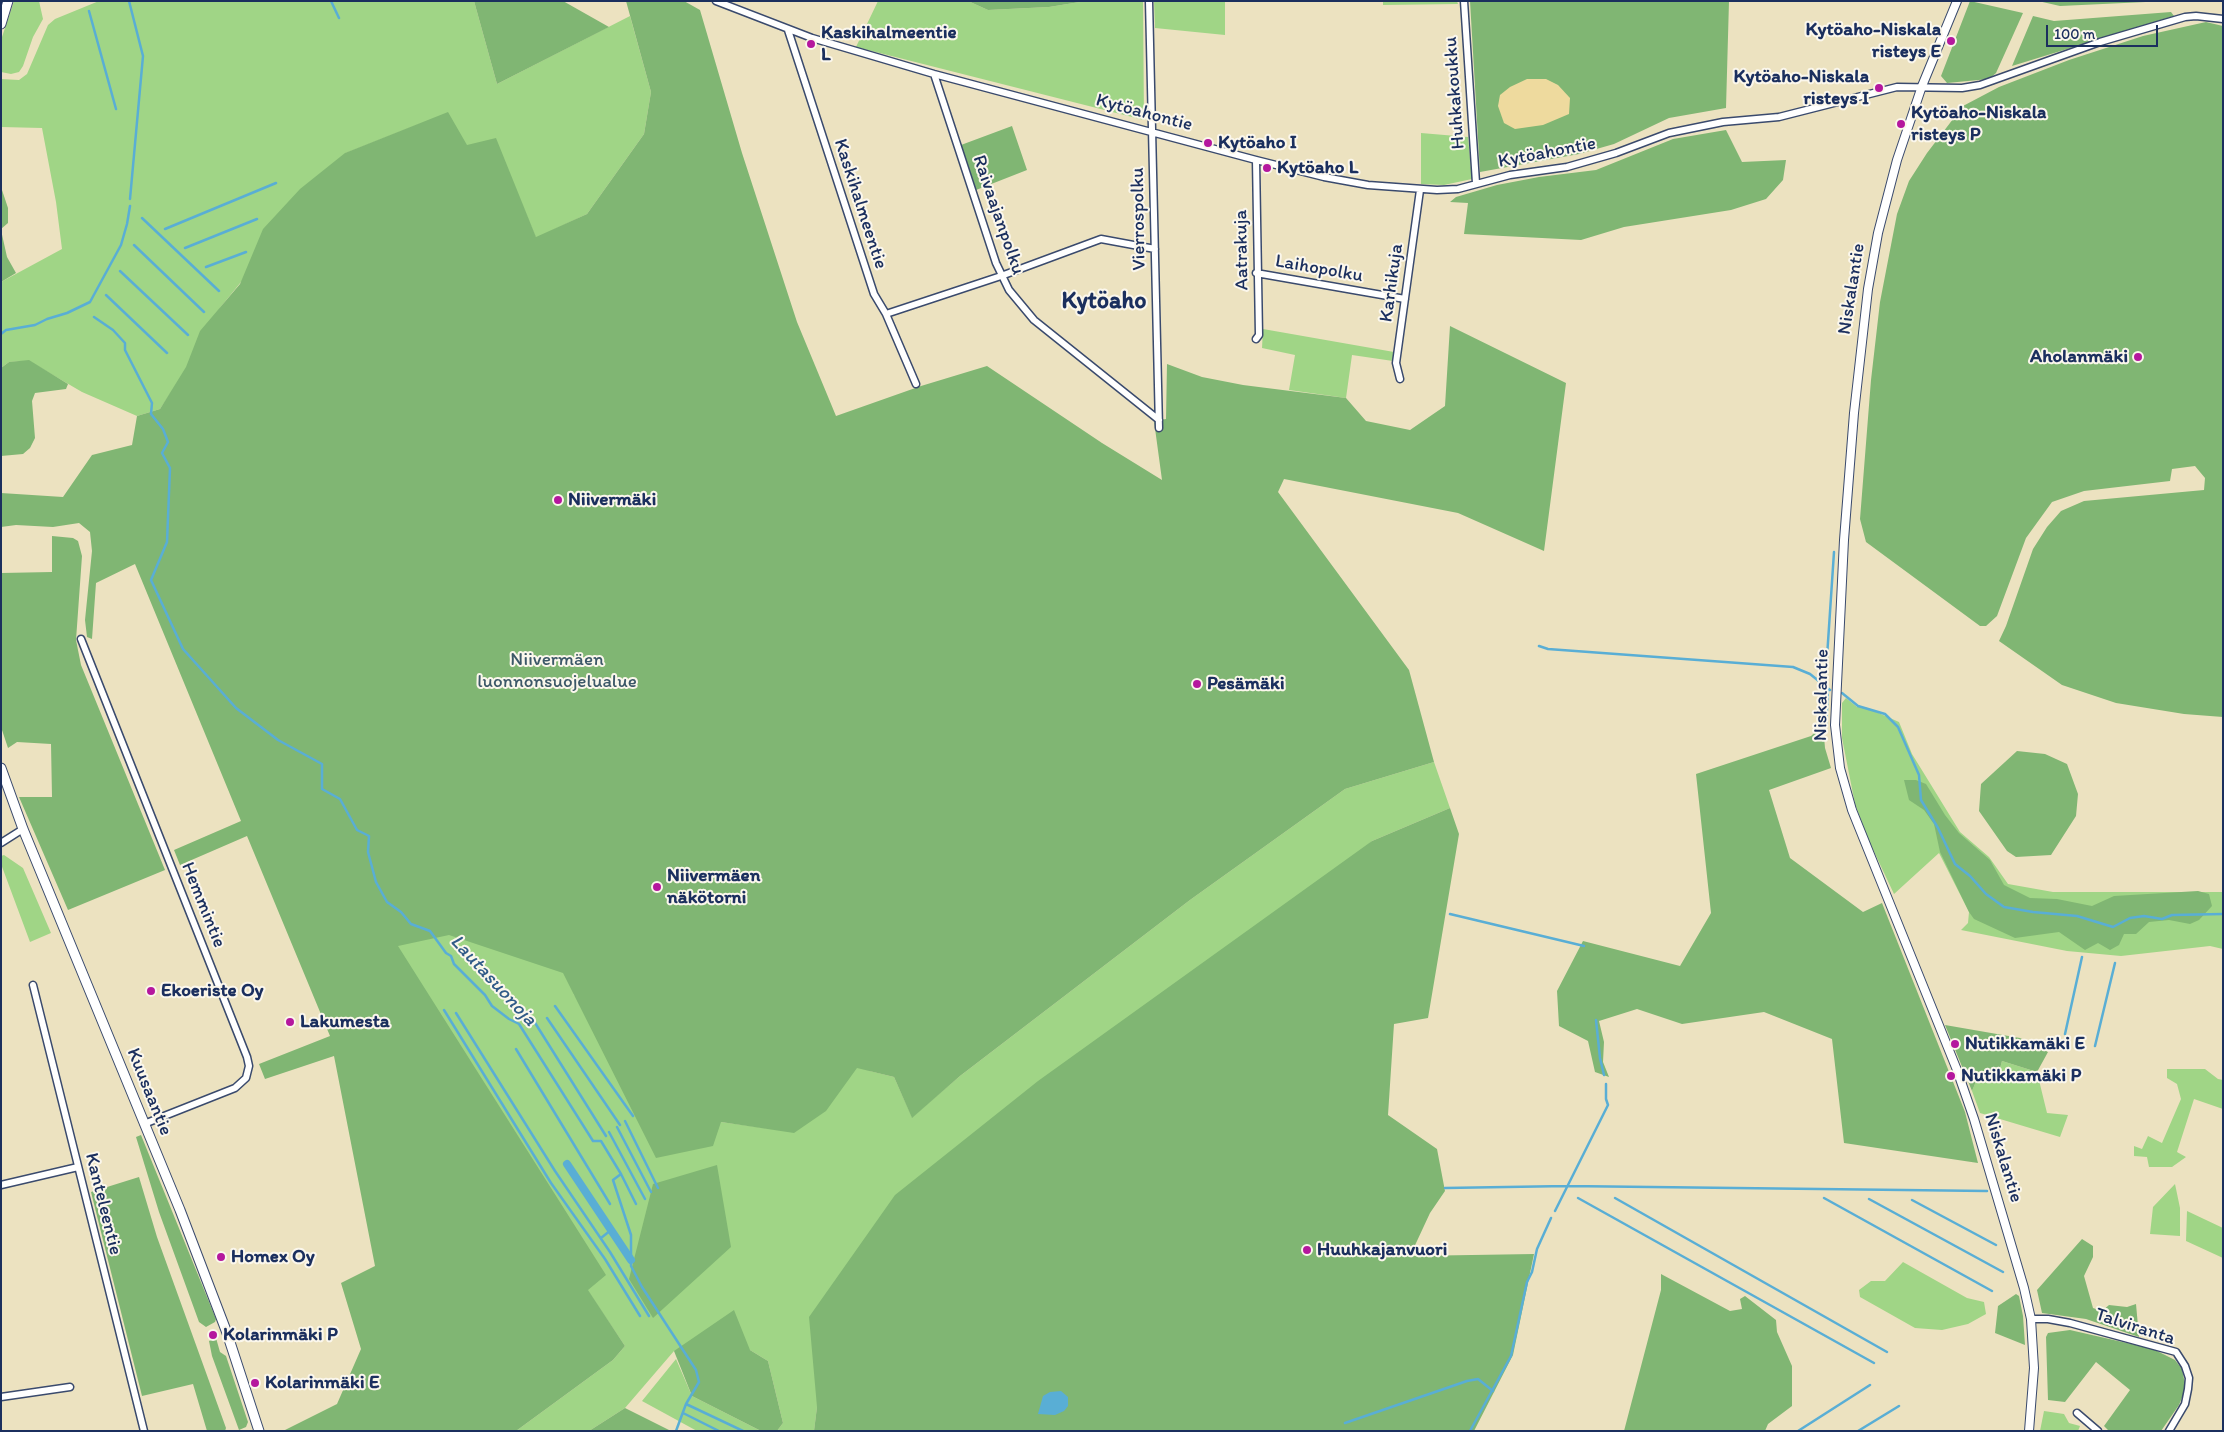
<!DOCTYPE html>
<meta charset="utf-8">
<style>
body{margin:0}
#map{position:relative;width:2224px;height:1432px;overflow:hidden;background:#ece2c0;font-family:Itim,sans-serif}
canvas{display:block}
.frame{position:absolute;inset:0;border:2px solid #1b2f5e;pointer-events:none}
.scale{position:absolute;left:2046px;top:25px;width:112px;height:22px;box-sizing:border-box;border:2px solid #1b2f5e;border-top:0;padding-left:6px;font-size:15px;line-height:18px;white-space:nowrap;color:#1b2f5e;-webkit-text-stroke:4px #fbf7ec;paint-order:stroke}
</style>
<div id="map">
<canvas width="2224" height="1432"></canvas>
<div class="frame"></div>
<div class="scale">100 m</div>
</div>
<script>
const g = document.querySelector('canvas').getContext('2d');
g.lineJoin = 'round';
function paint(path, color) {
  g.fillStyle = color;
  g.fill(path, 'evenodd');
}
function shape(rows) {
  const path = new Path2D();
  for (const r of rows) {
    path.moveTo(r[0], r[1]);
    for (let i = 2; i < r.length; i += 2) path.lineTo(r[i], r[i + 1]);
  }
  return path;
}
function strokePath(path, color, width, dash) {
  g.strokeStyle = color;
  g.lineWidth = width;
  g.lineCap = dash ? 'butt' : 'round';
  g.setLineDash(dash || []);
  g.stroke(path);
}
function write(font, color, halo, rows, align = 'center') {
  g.font = font + ' Itim,sans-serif';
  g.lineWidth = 4;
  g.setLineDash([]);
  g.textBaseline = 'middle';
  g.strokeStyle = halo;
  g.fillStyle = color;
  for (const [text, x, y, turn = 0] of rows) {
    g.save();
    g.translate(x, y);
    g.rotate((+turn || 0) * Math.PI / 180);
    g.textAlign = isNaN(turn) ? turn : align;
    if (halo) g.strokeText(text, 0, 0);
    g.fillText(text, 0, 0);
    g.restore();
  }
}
paint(shape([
 [14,1,39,1,43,19,33,37,23,66,19,72,11,74,1,72,1,40],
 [99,1,474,1,497,84,630,16,651,92,644,134,587,214,536,238,495,139,870,1071,894,1077,912,1117,960,1076,1190,900,1345,789,1434,762,1450,808,1372,841,817,1407,814,1431,777,1431,783,1423,768,1361,750,1350,674,1351,625,1408,589,1431,516,1431,613,1360,625,1346,361,955,178,382,160,409,137,416,82,392,29,361,9,362,1,368,1,282,62,249,56,202,42,128,1,127,1,79,19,80,27,74,48,25,55,19],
 [422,123,219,309,346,153],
 [573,994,794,1132,721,1122],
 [878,1,968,1,988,10,1049,7,1086,1,1143,1,1144,120,856,47],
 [1154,1,1225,1,1225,35,1155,28],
 [1383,1,1457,1,1458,4,1383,5],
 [1421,133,1468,137,1472,179,1444,185,1421,184],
 [1263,329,1394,352,1393,361,1352,355,1346,398,1289,390,1295,355,1262,348],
 [1846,698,1857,707,1865,707,1899,722,1912,754,1960,832,1989,857,2008,884,2053,892,2223,892,2223,949,2210,946,2121,956,2067,951,1961,930,1968,923,1969,912,1939,853,1894,894,1869,841,1855,804,1842,738,1842,703],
 [4,855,23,868,51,933,30,942,1,864,1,856],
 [2002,1061,2037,1072,2047,1113,2068,1115,2060,1137,1980,1113,1972,1091,1980,1072,1998,1076],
 [2167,1069,2205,1069,2218,1079,2223,1080,2223,1109,2194,1099,2177,1152,2186,1157,2172,1167,2149,1167,2147,1157,2134,1156,2134,1146,2142,1149,2148,1136,2162,1143,2181,1099,2177,1084,2167,1078],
 [2175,1184,2180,1208,2180,1236,2150,1234,2153,1207],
 [2187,1211,2223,1228,2223,1258,2186,1241],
 [1903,1262,1967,1298,1984,1302,1986,1314,1968,1324,1942,1330,1915,1328,1860,1297,1859,1290,1871,1281,1885,1281],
 [676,1359,692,1396,761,1431,697,1431,642,1401],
 [2044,1411,2064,1414,2069,1423,2080,1426,2078,1431,2040,1431]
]), '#a0d586');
paint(shape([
 [474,1,563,1,609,27,497,84],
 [626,1,684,1,700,10,742,153,797,322,836,416,921,386,987,366,1102,443,1162,480,1154,421,1166,419,1167,364,1202,377,1243,385,1346,398,1366,421,1410,430,1445,406,1450,326,1566,383,1544,551,1458,513,1284,479,1278,492,1409,670,1434,762,1345,789,1190,900,960,1076,912,1118,894,1077,857,1068,826,1111,794,1133,721,1122,713,1146,656,1158,563,973,449,935,398,946,606,1275,588,1290,625,1346,613,1360,516,1431,283,1431,337,1404,361,1349,341,1283,375,1266,334,1056,265,1079,259,1064,330,1036,247,836,180,865,174,850,241,821,135,564,96,583,92,639,87,637,85,620,92,551,90,532,79,523,53,527,16,525,1,527,1,493,63,497,92,455,132,445,137,416,160,409,186,367,200,331,240,284,263,229,300,189,345,153,448,112,467,145,496,138,536,237,587,214,644,134,651,92],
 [968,1,1086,1,1049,7,988,10],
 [1470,1,1729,1,1726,108,1669,118,1614,144,1579,154,1480,172],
 [1970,1,2023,13,1996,73,1989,79,1947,83,1941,76],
 [2038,1,2167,1,2060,6],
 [2171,12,2174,16,2012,66,2033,16,2054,21],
 [2206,22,2223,26,2223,717,2184,714,2116,703,2062,685,1999,641,2006,626,2033,549,2047,527,2061,511,2084,501,2204,490,2205,478,2195,466,2172,469,2170,481,2084,491,2052,502,2026,538,1997,616,1986,626,1980,626,1866,542,1860,519,1871,380,1880,302,1897,214,1909,181,1927,153,1963,106,1999,87,2069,60,2143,36],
 [1012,126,1027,170,976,190,961,145],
 [1726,130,1742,162,1786,160,1783,180,1766,199,1731,210,1624,227,1581,240,1464,234,1468,203,1450,202,1456,197,1497,185,1539,177,1596,170,1673,139],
 [1,187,8,208,8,223,1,229],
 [1,230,7,257,16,273,1,282],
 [29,360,68,384,66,389,35,393,32,401,35,438,30,448,23,454,1,456,1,368,9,362],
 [52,536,73,538,78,541,82,556,76,640,81,665,165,870,68,910,19,797,52,797,51,744,17,742,8,748,1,727,1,573,52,572],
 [1823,725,1825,748,1831,768,1769,790,1790,858,1863,912,1882,903,1965,1112,1978,1163,1844,1143,1832,1039,1764,1012,1682,1024,1637,1009,1599,1021,1604,1042,1603,1062,1609,1077,1595,1072,1588,1041,1559,1026,1557,991,1583,941,1680,966,1711,913,1696,774,1811,736],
 [2017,751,2045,754,2067,764,2078,794,2076,816,2051,855,2016,857,2007,851,1979,811,1981,784],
 [1904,780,1916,780,1926,784,1945,815,1959,833,1990,860,2004,885,2030,898,2057,899,2092,906,2114,896,2198,891,2209,894,2212,906,2199,920,2190,924,2169,920,2149,922,2136,934,2124,934,2119,945,2110,950,2098,943,2085,950,2059,932,2015,938,1974,919,1969,912,1940,852,1934,824,1924,810,1909,800],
 [1450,808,1459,834,1428,1018,1394,1024,1388,1115,1437,1149,1445,1191,1430,1213,1410,1256,1534,1254,1513,1355,1474,1431,814,1431,817,1407,809,1317,895,1195,1038,1081,1372,841],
 [1945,1025,2020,1038,2048,1052,2037,1072,2002,1061,1998,1076,1980,1072,1972,1091],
 [141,1135,216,1319,215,1322,206,1327,199,1322,159,1212,136,1137],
 [717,1165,731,1247,653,1318,629,1279,653,1184],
 [139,1177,157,1237,226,1428,225,1431,207,1431,193,1384,142,1396,91,1192],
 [2082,1239,2093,1246,2093,1257,2084,1276,2093,1308,2102,1311,2109,1305,2127,1307,2136,1304,2139,1337,2086,1319,2042,1313,2037,1290],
 [1661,1274,1730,1311,1742,1309,1740,1299,1745,1296,1776,1320,1777,1332,1792,1366,1792,1406,1768,1424,1765,1431,1624,1431,1661,1290],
 [2016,1294,2019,1296,2023,1316,2025,1345,1995,1333,1998,1306],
 [734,1310,750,1350,768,1361,783,1423,777,1431,761,1431,692,1396,674,1351],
 [2070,1330,2153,1349,2175,1360,2182,1369,2185,1384,2183,1395,2179,1405,2161,1431,2109,1431,2104,1426,2130,1390,2096,1362,2065,1402,2048,1400,2046,1337,2048,1333],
 [216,1338,220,1352,226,1356,248,1422,246,1427,239,1430,212,1356,209,1341],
 [625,1408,671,1431,589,1431]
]), '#80b673');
paint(shape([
 [1527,79,1546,79,1558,85,1570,98,1569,114,1543,125,1515,129,1504,123,1498,106,1500,95,1510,87]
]), '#eeda9e');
paint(shape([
 [1061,1391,1068,1397,1068,1406,1064,1411,1055,1415,1038,1414,1043,1396,1050,1392]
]), '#59aed5');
strokePath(shape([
 [129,1,143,56,130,199],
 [331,1,339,18],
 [89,11,116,109],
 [142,218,219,291],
 [165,229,276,183],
 [134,245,204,312],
 [185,248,257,219],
 [206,267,246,252],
 [120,271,188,335],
 [106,295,167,353],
 [94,317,113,330,125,343,125,350,152,403,151,414,163,429,168,442,162,453,170,468,167,542,151,580,183,649,236,708,278,740,322,764,322,789,340,799,357,830,369,836,368,852,376,882,387,902,401,912,411,924,430,931,446,953,451,956,454,964,485,995,492,1006,509,1019,519,1024,593,1141,601,1141,621,1174,613,1180,631,1235,631,1266,642,1287,696,1370,699,1382,686,1404,676,1431],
 [1,334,6,330,35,325,47,319,67,313,90,302,121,245,127,224,130,206],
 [1539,646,1548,649,1793,667,1810,674,1830,690],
 [1825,687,1834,552],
 [1842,693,1858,706,1885,714,1898,727,1919,775,1921,800,1938,828,1955,864,1970,876,1986,894,2004,907,2033,912,2077,916,2113,927,2130,918,2144,916,2162,919,2172,915,2223,914],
 [1826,727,1828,689],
 [1450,914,1584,946],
 [555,1006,633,1116],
 [444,1010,551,1183,605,1259,640,1316],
 [456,1013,555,1171,610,1252,649,1316],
 [532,1018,606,1136],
 [547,1018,620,1125],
 [1596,1020,1600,1058,1604,1075],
 [2065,1034,2082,957],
 [2095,1046,2115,963],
 [516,1049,610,1204],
 [625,1121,658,1188],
 [617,1127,651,1192],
 [609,1132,645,1199],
 [621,1174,636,1204],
 [1445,1188,1567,1186,1987,1191],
 [1578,1198,1874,1363],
 [1615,1198,1887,1352],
 [1824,1198,1992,1291],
 [1869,1199,2003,1272],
 [1912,1200,1996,1245],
 [1555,1211,1608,1105,1606,1099,1606,1084],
 [601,1238,611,1230],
 [686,1404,743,1431],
 [683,1413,719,1431],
 [1345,1423,1467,1381,1478,1379,1493,1391],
 [1470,1431,1511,1356,1527,1282,1532,1272,1537,1249,1551,1218],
 [1798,1431,1870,1385],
 [1858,1431,1899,1406]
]), '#59aed5', 2.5);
strokePath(shape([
 [567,1164,631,1260]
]), '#59aed5', 8);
const minor = shape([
 [716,1,812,38,934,74,1256,160,1324,177,1368,185,1437,190,1458,189,1510,175,1567,167,1616,153,1669,133,1723,122,1779,117,1897,87,1962,88,1980,85,2100,42,2185,17,2196,16,2223,19],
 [1149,1,1159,428],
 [1464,1,1476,183],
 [788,30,874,294,886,314,916,384],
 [934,74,996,263,1009,290,1034,320,1159,420],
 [1256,160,1259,335,1256,339],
 [1256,273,1405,299],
 [886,314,1001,276,1101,239,1155,249],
 [1400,379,1396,363,1420,190],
 [81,639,247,1057,249,1066,246,1078,235,1088,144,1124],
 [1,843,23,829],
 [33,985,144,1431],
 [1,1185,78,1167],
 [2031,1319,2048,1319,2070,1323,2176,1352,2185,1366,2189,1378,2188,1389,2185,1404,2169,1431],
 [1,1397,70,1387],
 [2077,1413,2098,1431]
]);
const tertiary = shape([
 [1957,1,1922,86,1897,160,1878,233,1868,289,1854,413,1844,540,1835,725,1840,768,1852,810,1957,1070,1974,1119,2024,1288,2031,1319,2034,1368,2029,1431]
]);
const secondary = shape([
 [1,24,8,1],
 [1,768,23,829,180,1210,227,1333,259,1431]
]);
strokePath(minor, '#3a4a6d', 9);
strokePath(tertiary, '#3a4a6d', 10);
strokePath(secondary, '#3a4a6d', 11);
strokePath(minor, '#fff', 6);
strokePath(tertiary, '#fff', 8);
strokePath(secondary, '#fff', 9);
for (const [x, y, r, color] of [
 [1951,41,5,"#b5179e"],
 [811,44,5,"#b5179e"],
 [1879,88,5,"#b5179e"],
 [1901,124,5,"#b5179e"],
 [1208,143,5,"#b5179e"],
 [1267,168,5,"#b5179e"],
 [2138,357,5,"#b5179e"],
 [558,500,5,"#b5179e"],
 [1197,684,5,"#b5179e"],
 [657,887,5,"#b5179e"],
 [151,991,5,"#b5179e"],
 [290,1022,5,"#b5179e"],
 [1955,1044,5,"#b5179e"],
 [1951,1076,5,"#b5179e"],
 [1307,1250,5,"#b5179e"],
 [221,1257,5,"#b5179e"],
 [213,1335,5,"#b5179e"],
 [255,1383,5,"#b5179e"]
]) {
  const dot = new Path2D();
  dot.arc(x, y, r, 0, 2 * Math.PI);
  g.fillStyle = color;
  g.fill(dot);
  strokePath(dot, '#fbf7ec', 2);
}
write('bold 19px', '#1b2f5e', '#fbf7ec', [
 ["Kytöaho-Niskala",1941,30,"right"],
 ["risteys E",1941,52,"right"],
 ["Kaskihalmeentie",821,33],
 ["L",821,55],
 ["Kytöaho-Niskala",1869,77,"right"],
 ["risteys I",1869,99,"right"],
 ["Kytöaho-Niskala",1911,113],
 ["risteys P",1911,135],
 ["Kytöaho I",1218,143],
 ["Kytöaho L",1277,168],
 ["Aholanmäki",2128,357,"right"],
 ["Niivermäki",568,500],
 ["Pesämäki",1207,684],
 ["Niivermäen",667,876],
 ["näkötorni",667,898],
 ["Ekoeriste Oy",161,991],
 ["Lakumesta",300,1022],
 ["Nutikkamäki E",1965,1044],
 ["Nutikkamäki P",1961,1076],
 ["Huuhkajanvuori",1317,1250],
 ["Homex Oy",231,1257],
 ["Kolarinmäki P",223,1335],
 ["Kolarinmäki E",265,1383]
], 'left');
write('19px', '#1b2f5e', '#fbf7ec', [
 ["Huhkakoukku",1455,93,-94],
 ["Kytöahontie",1144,113,15],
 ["Kytöahontie",1547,153,-11],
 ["Kaskihalmeentie",860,204,72],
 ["Raivaajanpolku",998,215,71],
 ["Vierrospolku",1139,219,-91],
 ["Aatrakuja",1242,250,-91],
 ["Laihopolku",1319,269,10],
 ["Karhikuja",1392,283,-82],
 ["Niskalantie",1852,289,-81],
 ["Niskalantie",1822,695,-89],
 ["Hemmintie",203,905,68],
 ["Kuusaantie",149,1092,68],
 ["Niskalantie",2003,1158,73],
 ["Kanteleentie",103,1204,76],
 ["Talviranta",2135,1327,18]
]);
write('19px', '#3c5868', '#fbf7ec', [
 ["Niivermäen",557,660],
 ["luonnonsuojelualue",557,682]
]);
write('italic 20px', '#315b88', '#fbf7ec', [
 ["Lautasuonoja",493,981,47]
]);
write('bold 24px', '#1b2f5e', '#fbf7ec', [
 ["Kytöaho",1104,302]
]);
</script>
